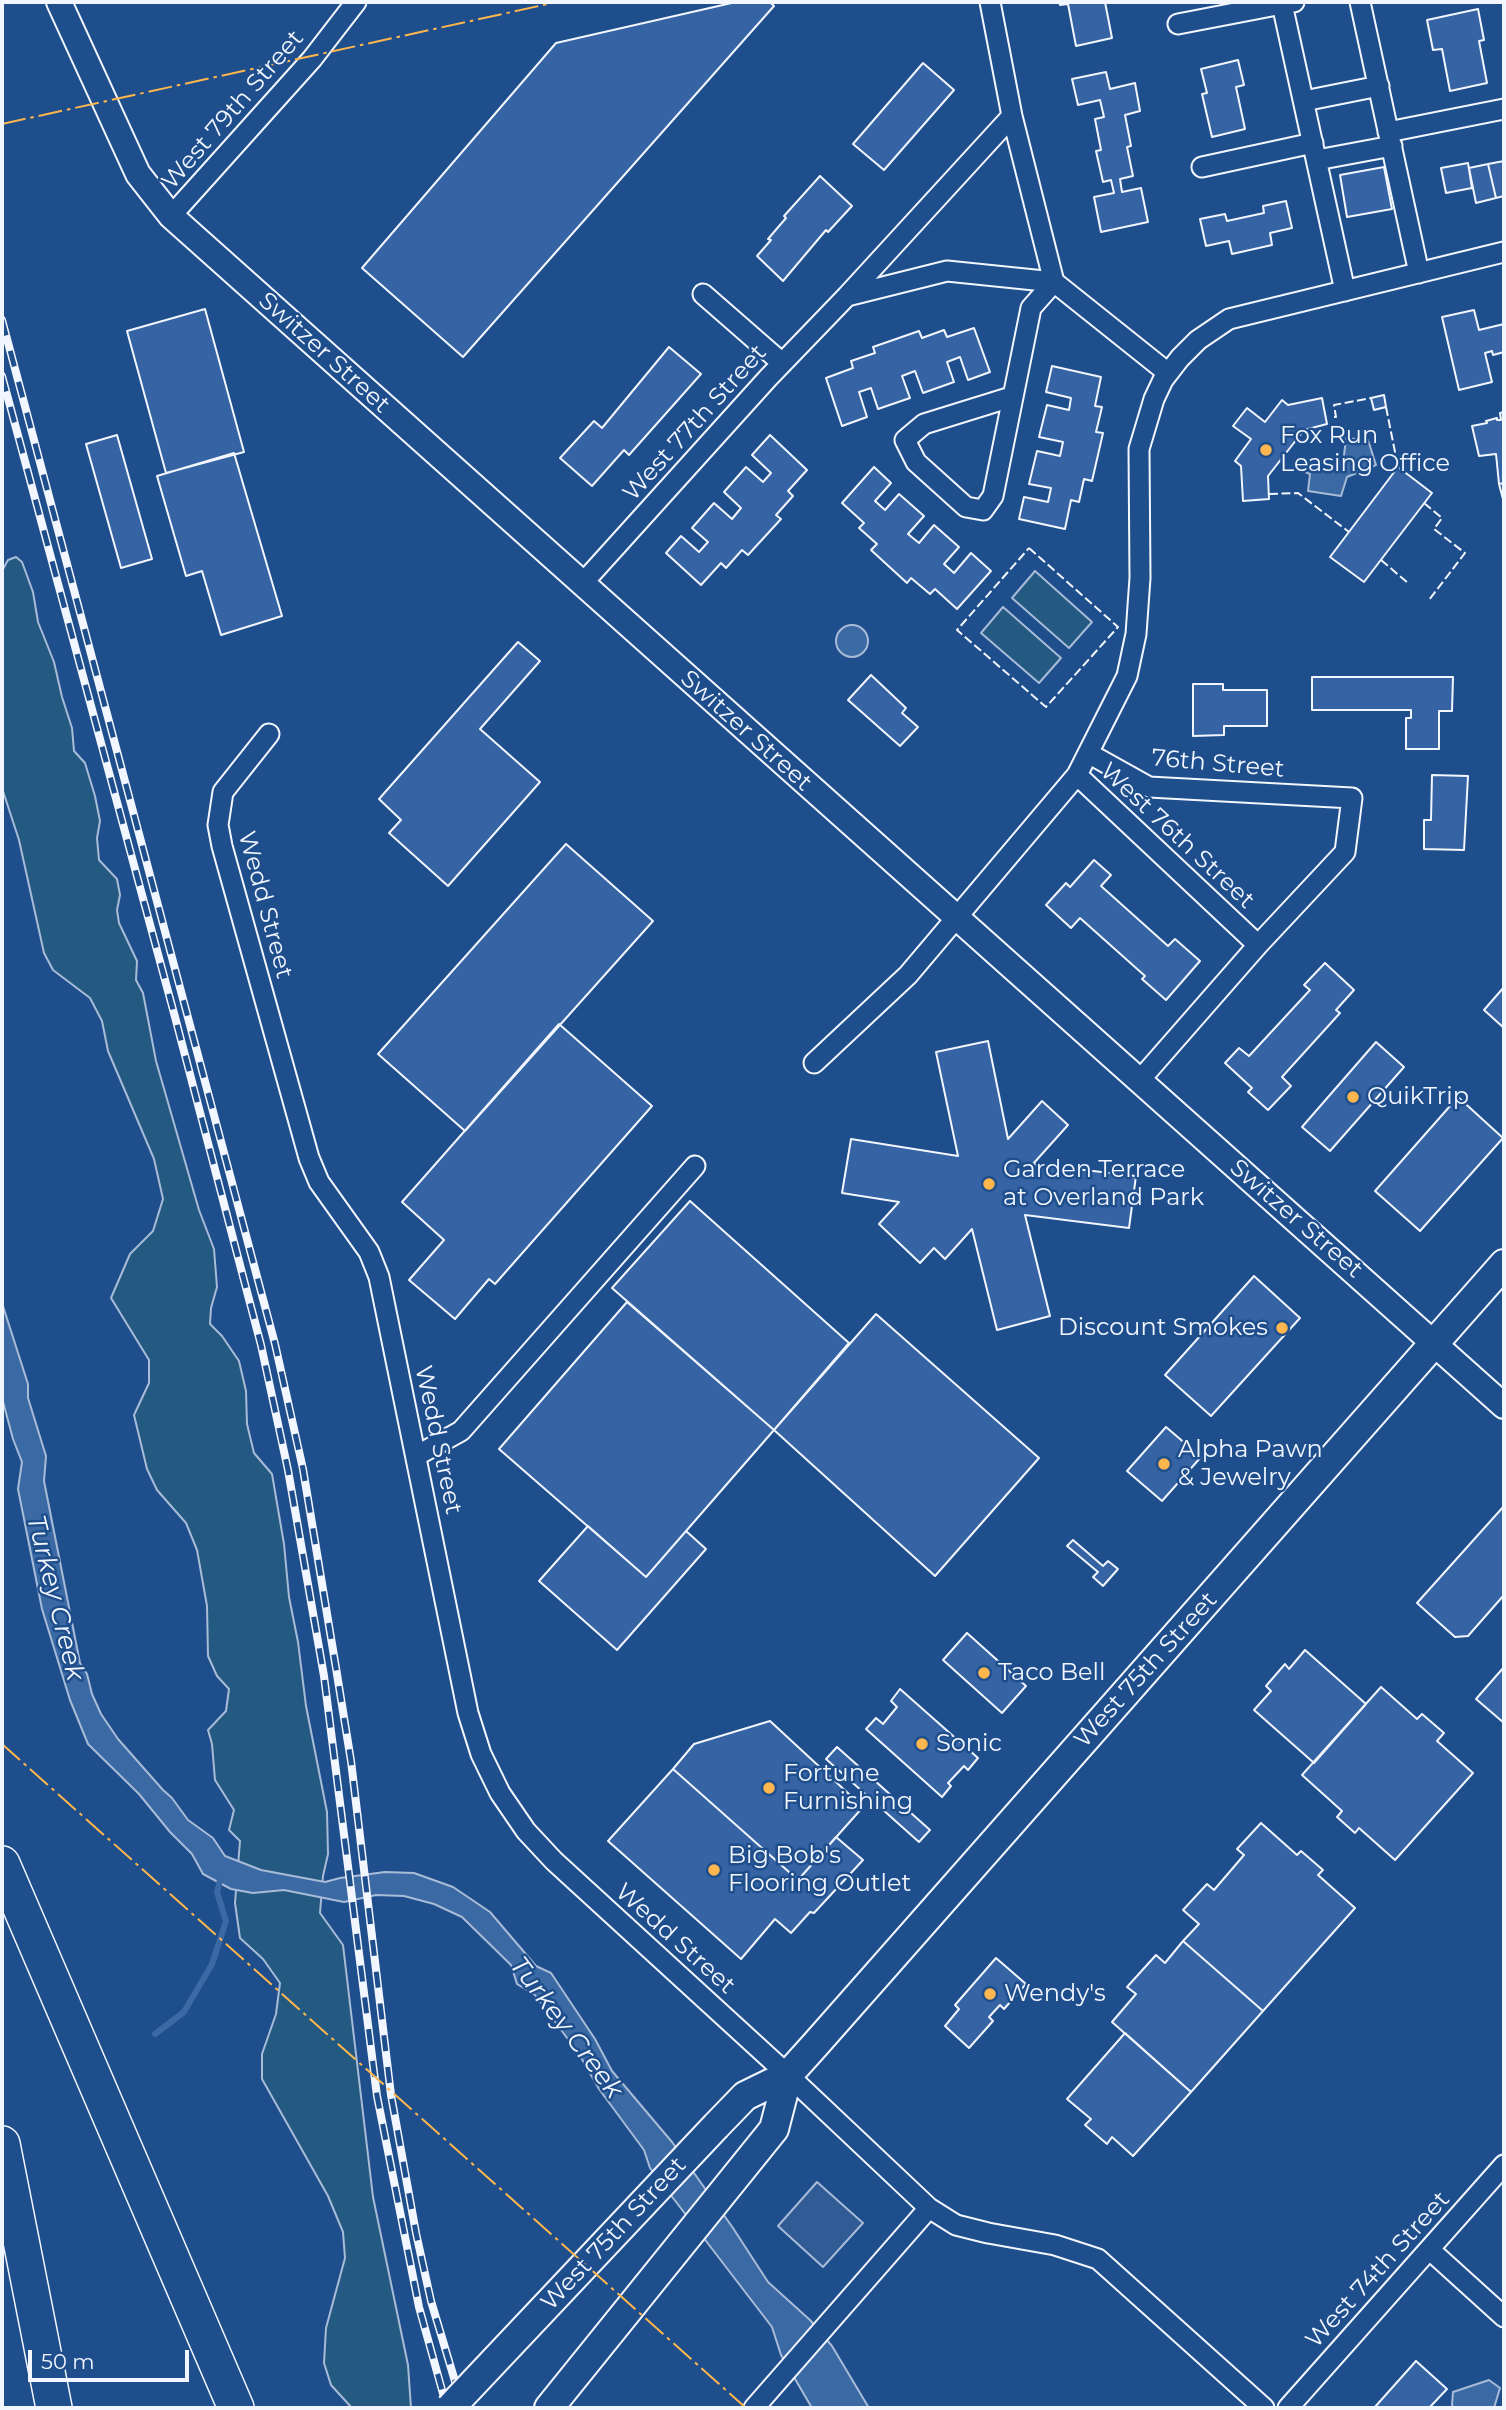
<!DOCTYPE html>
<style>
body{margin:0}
#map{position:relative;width:1506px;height:2410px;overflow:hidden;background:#1f4e8c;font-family:Montserrat,sans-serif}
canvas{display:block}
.frame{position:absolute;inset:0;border:4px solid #f2f6ff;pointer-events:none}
.scale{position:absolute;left:28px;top:2350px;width:161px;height:32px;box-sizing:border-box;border:4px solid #f2f6ff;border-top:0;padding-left:9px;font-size:21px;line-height:24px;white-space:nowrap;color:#f2f6ff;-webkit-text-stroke:5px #1f4e8c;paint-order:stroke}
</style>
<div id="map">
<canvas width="1506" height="2410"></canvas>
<div class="frame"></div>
<div class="scale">50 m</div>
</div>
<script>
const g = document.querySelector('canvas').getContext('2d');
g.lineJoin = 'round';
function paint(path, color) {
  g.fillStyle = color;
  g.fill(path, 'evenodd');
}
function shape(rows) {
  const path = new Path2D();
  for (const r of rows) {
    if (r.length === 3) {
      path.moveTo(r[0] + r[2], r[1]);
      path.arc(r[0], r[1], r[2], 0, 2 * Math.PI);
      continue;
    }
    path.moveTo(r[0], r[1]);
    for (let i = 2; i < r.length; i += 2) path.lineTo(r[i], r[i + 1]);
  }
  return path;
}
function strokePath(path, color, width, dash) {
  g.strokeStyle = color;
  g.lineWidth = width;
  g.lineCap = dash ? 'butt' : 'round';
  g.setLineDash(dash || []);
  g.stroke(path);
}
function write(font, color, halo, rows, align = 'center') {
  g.font = font + ' Montserrat,sans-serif';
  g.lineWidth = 5;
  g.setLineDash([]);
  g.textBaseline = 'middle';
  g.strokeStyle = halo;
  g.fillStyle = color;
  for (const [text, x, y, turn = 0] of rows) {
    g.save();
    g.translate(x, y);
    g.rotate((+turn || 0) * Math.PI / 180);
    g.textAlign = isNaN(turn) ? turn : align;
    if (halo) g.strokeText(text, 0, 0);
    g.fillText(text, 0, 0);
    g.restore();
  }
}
const green = shape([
 [16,557,22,562,33,592,38,622,54,662,62,697,72,728,74,751,85,763,95,796,100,821,97,838,99,860,117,879,120,895,117,910,119,923,137,961,136,980,143,993,156,1061,199,1210,214,1249,217,1287,211,1308,210,1324,222,1336,239,1361,246,1391,247,1424,254,1453,272,1474,284,1544,289,1597,298,1642,306,1706,327,1812,328,1854,323,1876,320,1913,343,1945,373,2197,408,2365,411,2408,352,2408,331,2385,324,2363,326,2328,345,2258,343,2232,328,2196,262,2079,262,2054,276,2014,280,1983,263,1959,240,1938,235,1903,240,1841,229,1830,234,1810,215,1780,212,1744,208,1730,226,1711,229,1689,217,1676,208,1656,207,1606,197,1550,186,1523,157,1490,147,1469,134,1415,149,1383,149,1360,111,1298,130,1254,153,1231,163,1199,154,1159,108,1051,102,1021,90,998,53,970,44,953,19,840,2,788,2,571,8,560,16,557],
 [1035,571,1092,622,1069,648,1012,598,1035,571],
 [1003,607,1061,658,1039,683,981,633,1003,607]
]);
paint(green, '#245a82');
strokePath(green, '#a8bbd7', 2);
const parking = shape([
 [817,2182,863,2223,823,2267,778,2226,817,2182]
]);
paint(parking, '#305b95');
strokePath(parking, '#a8bbd7', 2);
const water = shape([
 [1346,438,1368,440,1376,465,1347,477,1341,496,1308,491,1310,474,1305,472,1305,467,1343,464,1346,438],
 [852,641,16],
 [2,1303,28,1384,28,1398,46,1456,44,1481,80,1663,87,1674,92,1694,101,1714,118,1739,163,1790,172,1798,188,1820,213,1838,225,1856,261,1870,325,1882,340,1878,385,1872,414,1873,453,1887,490,1912,536,1966,551,1973,595,2039,612,2071,672,2142,733,2228,768,2282,810,2320,832,2346,869,2408,812,2408,781,2355,772,2327,650,2168,644,2150,599,2089,579,2054,535,1995,517,1984,511,1965,462,1917,434,1904,404,1896,376,1895,344,1902,284,1890,253,1893,231,1889,203,1874,192,1854,170,1832,139,1794,88,1744,70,1700,42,1609,18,1489,22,1462,13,1439,2,1398,2,1303],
 [1489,2380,1500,2388,1494,2408,1454,2408,1452,2405,1453,2392,1489,2380]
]);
paint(water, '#3b69a3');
strokePath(water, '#a8bbd7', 2);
strokePath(shape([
 [155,2034,184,2012,212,1964,226,1921,217,1892,221,1876]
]), '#3b69a3', 6);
const building = shape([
 [736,2,770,2,774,6,463,357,362,268,556,43,736,2],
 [1059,2,1105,2,1112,38,1076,46,1068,4,1060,5,1059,2],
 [1478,9,1484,40,1479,41,1487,83,1450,91,1442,49,1433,50,1427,20,1478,9],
 [1238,60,1244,85,1236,87,1245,129,1212,137,1202,94,1207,93,1201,69,1238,60],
 [923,63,954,90,884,170,853,144,923,63],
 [1106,72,1110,89,1135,83,1140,111,1125,115,1131,146,1127,147,1133,176,1120,179,1122,192,1141,188,1148,222,1101,232,1094,197,1114,193,1111,180,1103,182,1096,151,1101,150,1095,119,1104,117,1100,100,1078,105,1072,79,1106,72],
 [1504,161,1504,196,1496,198,1488,164,1504,161],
 [1468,163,1472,188,1446,193,1441,168,1468,163],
 [1488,164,1496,198,1476,203,1469,168,1488,164],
 [1384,167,1392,209,1347,217,1340,175,1384,167],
 [820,176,852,206,828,232,826,230,783,281,757,256,771,240,768,239,786,218,784,216,820,176],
 [1286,201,1292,228,1270,233,1272,245,1232,254,1229,241,1206,246,1200,219,1225,214,1227,221,1264,213,1263,206,1286,201],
 [205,309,244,452,166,473,127,331,205,309],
 [1474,310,1479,330,1504,324,1504,352,1493,355,1492,351,1485,353,1492,382,1459,390,1442,317,1474,310],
 [974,328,990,372,968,380,960,357,947,362,954,382,923,393,915,371,902,376,910,398,878,409,871,388,859,392,867,417,842,426,826,378,853,368,851,361,875,353,873,347,919,331,922,338,944,330,947,337,974,328],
 [669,347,701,374,629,455,624,450,592,486,560,458,594,421,602,428,669,347],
 [1052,366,1101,377,1095,406,1102,407,1096,432,1103,433,1092,481,1084,479,1079,502,1071,500,1065,529,1019,519,1024,497,1048,502,1051,488,1029,484,1037,451,1060,456,1063,442,1039,437,1047,405,1069,410,1071,398,1046,392,1052,366],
 [1384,395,1386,407,1374,410,1371,398,1384,395],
 [1322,398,1327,424,1304,430,1268,476,1269,499,1243,501,1241,466,1235,461,1251,439,1233,426,1247,408,1265,422,1282,400,1288,405,1322,398],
 [1504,412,1504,483,1499,484,1496,454,1479,456,1472,426,1487,423,1486,421,1497,418,1497,420,1501,420,1500,413,1504,412],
 [117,435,152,559,121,568,86,444,117,435],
 [770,435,807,470,788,491,793,496,776,515,781,519,748,555,742,550,726,568,721,563,701,585,666,553,681,536,699,552,708,542,692,528,714,503,732,519,741,508,724,492,746,467,763,482,771,473,752,455,770,435],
 [234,453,282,616,221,635,202,571,186,576,157,476,234,453],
 [874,467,891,483,875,501,885,510,899,494,924,516,908,534,919,543,934,525,959,547,944,564,954,573,971,553,991,571,957,609,935,589,930,594,911,578,907,583,871,550,877,544,859,528,864,523,842,503,874,467],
 [1398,467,1432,493,1364,582,1330,557,1398,467],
 [1504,483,1504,503,1499,484,1504,483],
 [518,642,540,661,480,729,540,782,448,886,389,833,401,820,379,799,518,642],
 [871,675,906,708,902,713,918,727,900,746,848,700,871,675],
 [1312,677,1453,677,1452,711,1439,711,1439,749,1406,749,1406,718,1411,718,1411,710,1312,710,1312,677],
 [1193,684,1223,684,1223,690,1267,690,1267,726,1224,726,1224,735,1193,736,1193,684],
 [1432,775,1468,776,1464,850,1424,849,1424,820,1431,820,1432,775],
 [566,844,653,921,465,1131,378,1054,566,844],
 [1094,860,1111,875,1101,886,1168,946,1175,939,1200,961,1166,1000,1142,979,1145,976,1080,918,1071,928,1046,905,1066,883,1070,887,1094,860],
 [1325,963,1354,990,1336,1010,1340,1013,1282,1077,1291,1086,1268,1110,1248,1092,1252,1088,1225,1063,1239,1048,1249,1056,1310,990,1304,985,1325,963],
 [1504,987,1504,1028,1484,1010,1504,987],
 [559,1024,652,1106,495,1284,489,1279,455,1319,409,1280,444,1240,402,1202,559,1024],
 [988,1041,1008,1139,1042,1101,1068,1125,1033,1164,1136,1176,1129,1228,1025,1215,1050,1316,997,1330,972,1229,945,1259,934,1248,920,1263,879,1224,899,1202,842,1193,851,1139,958,1156,936,1052,988,1041],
 [1376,1042,1404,1067,1330,1151,1302,1127,1376,1042],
 [1458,1097,1503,1138,1420,1231,1375,1191,1458,1097],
 [690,1201,849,1343,774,1430,612,1288,690,1201],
 [1254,1276,1300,1318,1211,1416,1165,1375,1254,1276],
 [627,1302,774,1430,646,1577,499,1449,627,1302],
 [876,1314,1039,1458,935,1576,774,1430,876,1314],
 [1166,1427,1201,1457,1162,1501,1127,1471,1166,1427],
 [1504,1506,1504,1595,1468,1636,1455,1637,1417,1603,1504,1506],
 [588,1526,646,1577,686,1531,706,1549,617,1650,539,1581,588,1526],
 [1073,1540,1103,1566,1108,1561,1118,1569,1103,1586,1093,1577,1098,1572,1067,1546,1073,1540],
 [967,1633,1026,1686,1002,1713,943,1660,967,1633],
 [1305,1650,1366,1704,1314,1763,1254,1710,1271,1691,1266,1686,1285,1664,1289,1669,1305,1650],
 [1504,1667,1504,1723,1476,1699,1504,1667],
 [1381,1687,1417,1719,1422,1714,1444,1733,1437,1741,1473,1773,1395,1860,1359,1828,1355,1833,1337,1817,1342,1811,1302,1775,1381,1687],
 [900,1689,978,1758,968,1770,964,1766,948,1783,951,1786,942,1797,866,1729,876,1718,883,1724,897,1707,891,1701,900,1689],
 [770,1721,863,1807,798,1880,673,1769,694,1744,770,1721],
 [837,1747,930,1830,919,1842,826,1759,837,1747],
 [673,1769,798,1880,836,1837,863,1860,814,1913,810,1912,791,1933,775,1919,741,1959,608,1841,673,1769],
 [1261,1823,1297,1855,1301,1851,1323,1870,1318,1875,1355,1908,1263,2011,1183,1941,1199,1924,1183,1910,1207,1884,1214,1890,1244,1855,1237,1849,1261,1823],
 [1183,1941,1263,2011,1191,2092,1112,2022,1136,1994,1127,1987,1156,1955,1165,1963,1183,1941],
 [996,1958,1026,1984,1004,2009,1000,2005,989,2017,993,2021,969,2048,945,2026,959,2009,955,2005,996,1958],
 [1125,2033,1191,2092,1133,2156,1112,2137,1107,2144,1085,2125,1091,2119,1067,2099,1125,2033],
 [1416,2361,1447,2389,1429,2408,1374,2408,1416,2361]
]);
paint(building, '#3563a3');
strokePath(building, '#f2f6ff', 2);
const minor = shape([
 [990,2,1012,116,1054,282],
 [1294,2,1282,4,1345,291],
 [1360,2,1419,273],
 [1178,24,1282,4],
 [1304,101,1379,86],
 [1388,132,1504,109],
 [1317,160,1392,146],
 [1202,167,1313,143],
 [171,216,312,59,356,2],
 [1054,282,1168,373],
 [703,294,782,363],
 [847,296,947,271,1054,282],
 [1011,397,924,424,905,440,916,462,966,507,983,510,993,496,1031,308,1054,282],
 [581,585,768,378,847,296,1012,116],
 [269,734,223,792,218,825,222,846,309,1158,319,1182,369,1252,379,1277,468,1713,481,1754,500,1793,526,1831,554,1861,788,2075,929,2208,956,2225,988,2233,1055,2245,1098,2259,1264,2408],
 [1088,753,1149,787,1352,798,1345,852,1258,945,1139,1081],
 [1077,775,1258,945],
 [814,1063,908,975,1077,775,1127,676,1136,634,1140,578,1139,449,1154,399,1163,380,1180,358,1198,340,1229,319,1504,252],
 [416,1456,461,1431,695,1166],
 [1430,2250,1504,2317],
 [754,2408,929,2208],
 [1288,2408,1504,2165]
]);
const tertiary = shape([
 [59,2,138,174,171,216,1504,1406]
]);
const secondary = shape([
 [716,2126,745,2096,788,2075,815,2045,1504,1264],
 [549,2408,774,2129,788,2075]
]);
const motorway = shape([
 [2,1864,236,2408],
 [2,2144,54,2408]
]);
strokePath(minor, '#f2f6ff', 23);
strokePath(tertiary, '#f2f6ff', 28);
strokePath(secondary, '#f2f6ff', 32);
strokePath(motorway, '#f2f6ff', 38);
strokePath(minor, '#1f4e8c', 19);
strokePath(tertiary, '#1f4e8c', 24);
strokePath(secondary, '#1f4e8c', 28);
strokePath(motorway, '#1f4e8c', 35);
const rail = shape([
 [2,320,275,1344,303,1469,336,1668,351,1761,391,2095,416,2233,431,2301,463,2408],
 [2,376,175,1017,261,1345,288,1470,324,1676,377,2096,419,2307,447,2408]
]);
strokePath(rail, '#f2f6ff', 8);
strokePath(rail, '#1f4e8c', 5, [16]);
const secondaryBridge = shape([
 [450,2408,716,2126]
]);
strokePath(secondaryBridge, '#f2f6ff', 32, []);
strokePath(secondaryBridge, '#1f4e8c', 28);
strokePath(shape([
 [1386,407,1398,467],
 [1334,417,1336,417,1334,405,1371,398],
 [1269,494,1298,493,1349,532],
 [1424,503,1442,518,1434,529,1465,553,1429,600],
 [1029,548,1118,627,1046,707,957,630,1029,548],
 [1381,560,1408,583,1407,584]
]), '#f2f6ff', 2, [9, 3.5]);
strokePath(shape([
 [2,124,557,2],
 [2,1744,746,2408]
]), '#ffb74d', 2, [24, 5, 3.5, 5]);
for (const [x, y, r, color] of [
 [1266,450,7,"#ffb74d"],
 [1353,1097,7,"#ffb74d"],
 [989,1184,7,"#ffb74d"],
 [1282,1328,7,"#ffb74d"],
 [1164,1464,7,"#ffb74d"],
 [984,1673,7,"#ffb74d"],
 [922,1744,7,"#ffb74d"],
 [769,1788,7,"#ffb74d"],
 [714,1870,7,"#ffb74d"],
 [990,1994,7,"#ffb74d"]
]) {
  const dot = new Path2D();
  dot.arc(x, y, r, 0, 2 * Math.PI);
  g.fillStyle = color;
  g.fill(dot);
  strokePath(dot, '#1f4e8c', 2.5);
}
write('24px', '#f2f6ff', '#1f4e8c', [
 ["West 79th Street",233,110,-49],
 ["Switzer Street",324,353,42],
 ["West 77th Street",695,423,-48],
 ["Switzer Street",746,731,42],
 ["76th Street",1218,764,5],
 ["West 76th Street",1177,836,43],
 ["Wedd Street",265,905,75],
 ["Switzer Street",1296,1219,41],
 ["Wedd Street",438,1440,78],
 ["West 75th Street",1146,1670,-48],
 ["Wedd Street",675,1939,42],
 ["West 75th Street",614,2234,-47],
 ["West 74th Street",1378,2270,-48]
]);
write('24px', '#f2f6ff', '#1f4e8c', [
 ["Fox Run",1280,436],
 ["Leasing Office",1280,464],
 ["QuikTrip",1367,1097],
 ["Garden Terrace",1003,1170],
 ["at Overland Park",1003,1198],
 ["Discount Smokes",1268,1328,"right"],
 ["Alpha Pawn",1178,1450],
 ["& Jewelry",1178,1478],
 ["Taco Bell",998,1673],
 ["Sonic",936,1744],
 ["Fortune",783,1774],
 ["Furnishing",783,1802],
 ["Big Bob's",728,1856],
 ["Flooring Outlet",728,1884],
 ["Wendy's",1004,1994]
], 'left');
write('italic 26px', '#f2f6ff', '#1f4e8c', [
 ["Turkey Creek",55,1598,76],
 ["Turkey Creek",566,2028,53]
]);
</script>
